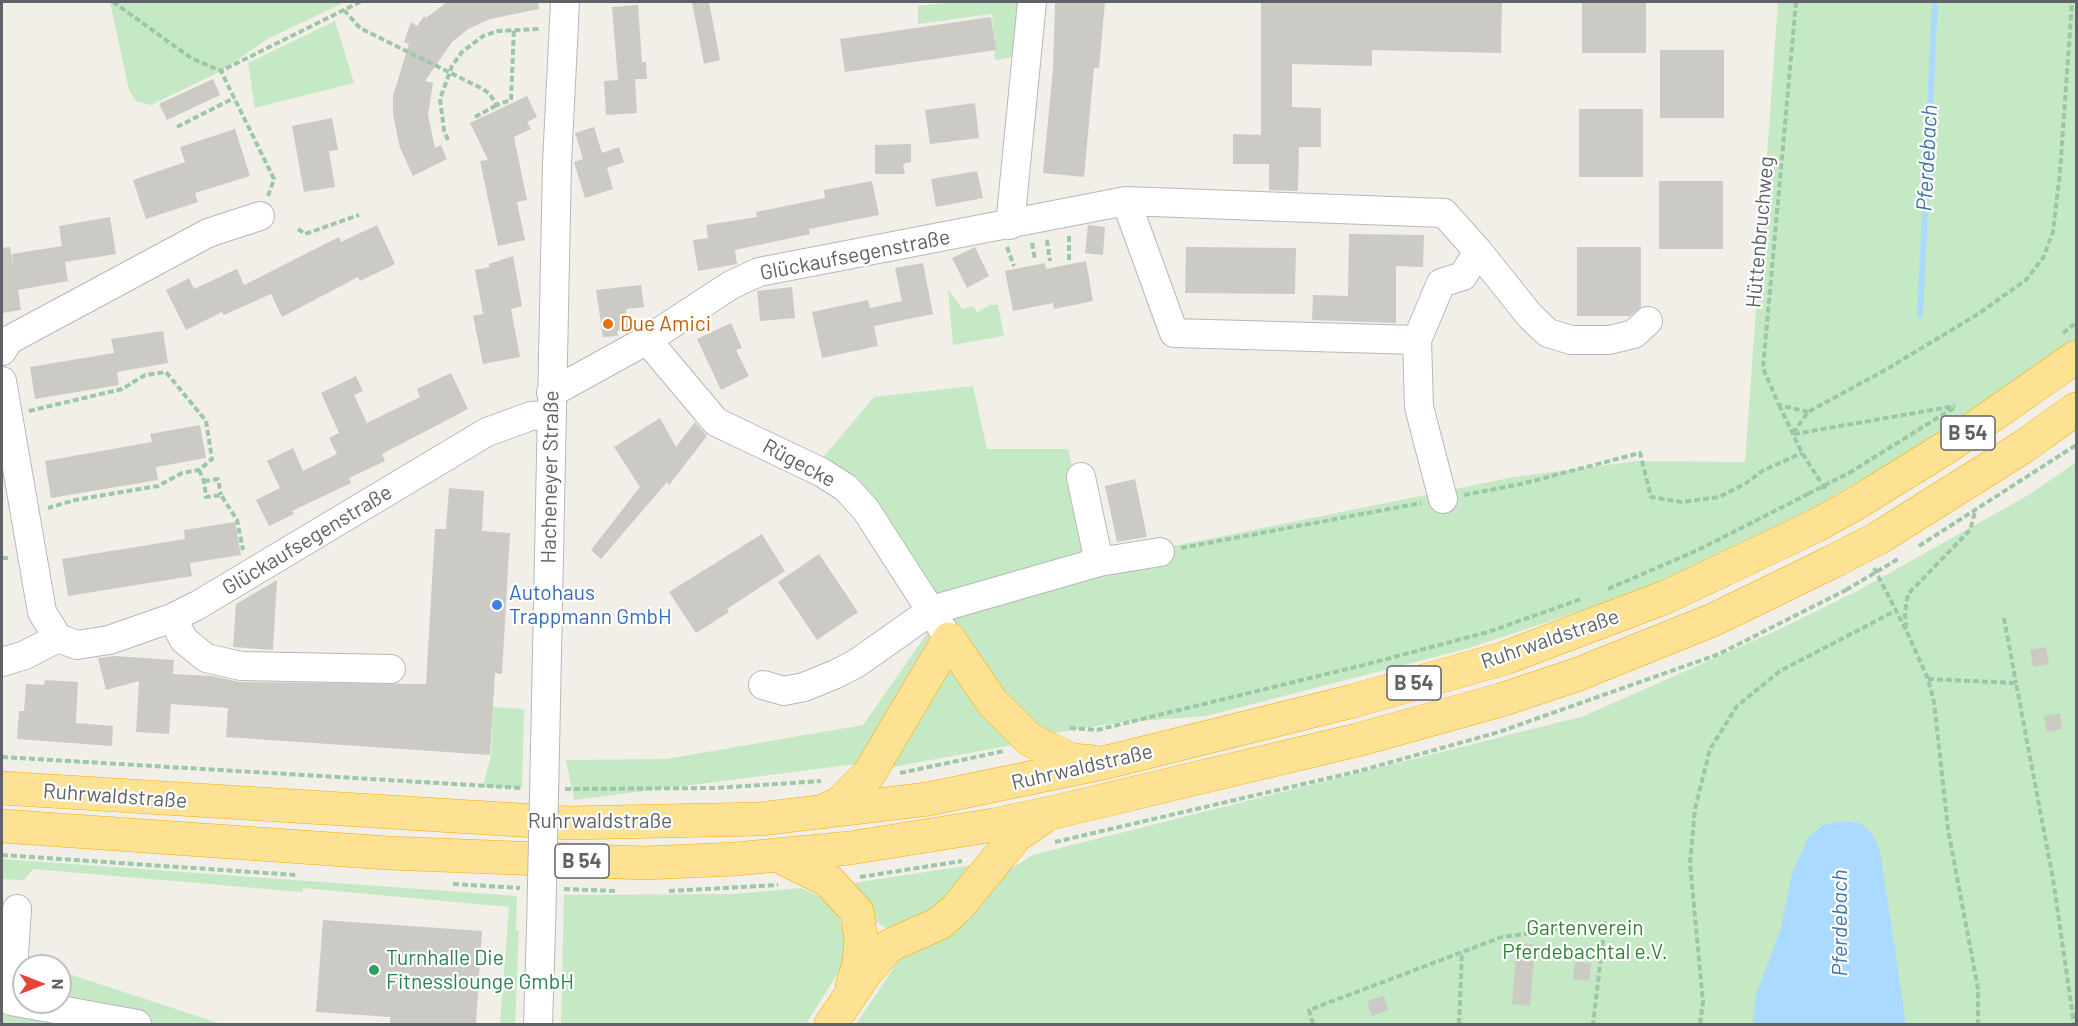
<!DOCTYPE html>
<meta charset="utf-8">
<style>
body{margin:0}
#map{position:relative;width:2078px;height:1026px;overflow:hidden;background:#f1efe8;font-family:Barlow,sans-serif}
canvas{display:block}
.frame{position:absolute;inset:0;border:3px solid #5f6368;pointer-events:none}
.north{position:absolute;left:12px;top:954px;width:60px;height:60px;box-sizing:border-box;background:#fff;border:2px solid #bfc1c3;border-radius:50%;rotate:90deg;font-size:16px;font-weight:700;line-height:24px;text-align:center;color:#5f6368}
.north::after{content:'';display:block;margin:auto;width:21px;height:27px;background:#ea4335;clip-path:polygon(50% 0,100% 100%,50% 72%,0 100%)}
</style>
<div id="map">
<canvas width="2078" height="1026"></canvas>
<div class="frame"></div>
<div class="north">N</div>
</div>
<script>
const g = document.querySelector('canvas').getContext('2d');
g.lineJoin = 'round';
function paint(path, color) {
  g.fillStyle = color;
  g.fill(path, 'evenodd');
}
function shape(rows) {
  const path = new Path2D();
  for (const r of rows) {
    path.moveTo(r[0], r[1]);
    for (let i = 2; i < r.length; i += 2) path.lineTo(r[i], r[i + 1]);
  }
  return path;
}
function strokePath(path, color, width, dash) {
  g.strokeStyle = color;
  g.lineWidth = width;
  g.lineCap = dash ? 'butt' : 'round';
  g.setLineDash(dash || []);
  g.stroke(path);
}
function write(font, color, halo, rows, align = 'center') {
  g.font = font + ' Barlow,sans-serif';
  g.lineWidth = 4.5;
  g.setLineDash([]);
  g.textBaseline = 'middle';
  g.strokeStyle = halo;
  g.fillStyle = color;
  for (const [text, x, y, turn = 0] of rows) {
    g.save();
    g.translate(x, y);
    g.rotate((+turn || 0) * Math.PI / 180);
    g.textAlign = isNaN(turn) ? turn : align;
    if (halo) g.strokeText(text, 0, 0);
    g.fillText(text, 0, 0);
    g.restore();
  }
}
paint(shape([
 [110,2,345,2,269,38,221,71,151,105,136,101,129,90],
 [955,2,1019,2,1013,57,995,60,992,14,918,24,918,6],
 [1778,2,2076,2,2076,343,2008,397,1745,546,1635,593,1466,649,1206,716,1123,722,1010,740,1013,745,882,769,887,760,574,800,566,760,666,759,863,725,931,628,820,461,874,397,973,386,987,449,1068,449,1095,562,1514,477,1637,461,1745,462],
 [335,21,354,83,255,108,248,63],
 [948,289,962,309,973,306,977,312,990,305,998,305,1004,336,953,345],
 [2076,462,2076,1024,856,1024,899,960,956,932,1007,871,1033,855,1584,716,1780,629,1861,589,2032,493],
 [493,707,524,709,522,788,483,787,491,755],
 [2,859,517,896,516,930,519,930,515,1024,500,1024,509,907,303,888,302,892,33,869,24,880,2,879],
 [979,864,944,910,890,930,877,923,853,883],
 [801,888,825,899,839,917,847,942,843,965,806,1024,561,1024,564,895,734,894],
 [60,971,221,1024,158,1024,60,1000],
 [2,1009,114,1024,2,1024]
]), '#c5e8c5');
paint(shape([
 [1840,821,1860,823,1872,834,1880,850,1906,1024,1753,1024,1756,995,1780,931,1792,873,1809,836,1823,825]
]), '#aadaff');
strokePath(shape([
 [1920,314,1935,2]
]), '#aadaff', 6);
paint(shape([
 [447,2,538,2,539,9,490,19,468,29,452,42,425,81,433,83,428,115,435,148,441,145,447,159,413,176,400,148,393,114,393,96,409,44,404,42,411,22,417,26,424,16,426,18],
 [692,2,709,2,720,60,704,64],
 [1055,2,1105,2,1099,68,1094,68,1084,177,1043,173,1053,69],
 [1261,2,1502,2,1501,53,1372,50,1372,66,1292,64,1292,107,1321,108,1321,147,1299,147,1298,191,1269,190,1269,164,1233,164,1233,134,1261,135],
 [1582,2,1646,2,1646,53,1582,53],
 [638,5,642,62,646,62,647,79,635,79,637,113,606,115,604,81,618,80,612,7],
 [991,17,996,50,845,72,840,39],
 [1660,50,1724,50,1724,118,1660,118],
 [213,79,220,95,167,120,159,104],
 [527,96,537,117,527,122,531,129,514,137,527,200,517,202,525,240,498,246,480,161,488,160,470,123],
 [975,103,979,138,930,144,925,110],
 [1579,109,1643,109,1643,177,1579,177],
 [332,118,338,150,329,151,335,187,304,192,292,126],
 [594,127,602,153,619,147,624,162,607,168,613,189,585,198,574,162,583,159,575,133],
 [235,129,250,176,195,193,198,202,146,219,133,180,185,162,180,147],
 [911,144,911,162,903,164,905,174,875,174,875,145],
 [977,171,983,198,936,207,931,179],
 [872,181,879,215,809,229,810,234,735,250,737,264,698,271,693,240,708,238,706,225,757,217,756,212,825,198,824,190],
 [1659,181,1723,181,1723,249,1659,249],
 [110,217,116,254,65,262,68,281,18,290,21,310,2,313,2,248,10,247,14,271,12,254,62,246,59,226],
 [377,225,395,264,360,281,358,277,282,317,271,294,224,315,222,312,186,330,166,290,189,278,194,289,237,269,244,285,339,237,341,242],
 [1088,225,1105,227,1103,255,1085,253],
 [1349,234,1424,235,1423,267,1396,266,1396,323,1312,320,1313,295,1348,296],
 [975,247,989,276,967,288,952,258],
 [1186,247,1296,248,1295,294,1185,293],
 [1577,247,1641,247,1641,307,1630,316,1577,316],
 [513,256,522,306,511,309,520,357,483,364,473,316,483,314,475,270,490,267,489,264],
 [1086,261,1093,301,1054,309,1053,303,1013,311,1005,271,1045,263,1046,269],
 [923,263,933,314,874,326,878,346,822,358,812,312,868,300,870,308,902,301,895,268],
 [641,285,644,307,626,309,628,329,617,331,618,336,603,337,596,290],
 [792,287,795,318,760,321,757,291],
 [731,323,742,348,736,350,749,376,721,390,697,339],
 [163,331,168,363,117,372,119,385,35,399,30,367,114,353,111,339],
 [451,373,468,409,382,454,385,461,349,478,351,483,292,511,294,514,269,526,256,500,280,488,267,461,293,448,303,471,337,454,329,438,339,433,321,393,356,376,363,391,354,395,367,423,420,397,417,389],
 [660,418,676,447,695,422,707,436,669,485,667,482,601,559,591,550,640,487,614,447],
 [200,425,206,458,156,467,158,480,51,498,45,461,152,442,150,434],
 [1135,479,1147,537,1117,542,1105,486],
 [449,488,484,491,482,531,510,533,502,674,495,673,490,755,226,737,228,708,171,704,169,734,136,732,139,681,106,690,98,658,115,656,174,660,173,674,212,676,240,682,426,684,435,529,446,529],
 [235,522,241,555,190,563,192,576,68,596,62,559,185,539,184,530],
 [762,534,785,571,727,609,729,612,696,633,669,592],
 [819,554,858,612,817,640,778,582],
 [277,580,273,650,233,647,236,604],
 [2046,647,2049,664,2033,667,2030,650],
 [45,680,78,682,76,723,113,726,112,746,17,739,19,711,24,711,26,684,44,685],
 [2060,713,2062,729,2047,732,2044,716],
 [323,920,482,931,476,1023,390,1023,390,1017,316,1012],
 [1517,943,1535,945,1530,1006,1512,1004],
 [1575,962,1591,963,1589,981,1573,979],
 [1384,996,1388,1010,1372,1016,1367,1001]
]), '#cccac5');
const minor = shape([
 [1126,201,1174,333,1417,340,1419,407,1443,499],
 [1010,225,1032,2],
 [1478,251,1530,316,1548,333,1571,340,1609,340,1634,334,1648,321],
 [647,340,716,422,821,472,846,488,866,510,949,639],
 [2,351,9,340,208,233,260,216],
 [2,381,42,612,58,638,77,645,109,640,172,618,198,605,487,432,531,416,551,415],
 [551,393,647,340,731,285,759,272,1126,201,1444,213,1478,251,1463,276,1441,283,1417,340],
 [1081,477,1099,562],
 [172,618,184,640,206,658,241,666,391,669],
 [2,662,25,655,58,638],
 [763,685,784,691,804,687,836,674,857,663,932,610,1099,562,1160,552],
 [545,750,557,163,565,2],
 [17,909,11,1001,137,1024],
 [538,1024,541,929]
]);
const highway = shape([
 [1855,504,1950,445,2076,357],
 [1880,537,2023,447,2076,409],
 [2,788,568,823,760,819,928,799,1107,762,1353,701,1505,658,1666,597,1815,526],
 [822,812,840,803,869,774,949,639,992,702,1030,740,1072,760,1093,762],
 [2,826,388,853,644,863,736,859,850,848,994,825,1059,811,1357,740,1504,699,1576,675,1715,619,1834,561],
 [778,856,829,881,857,912,861,939,859,963,852,986],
 [831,1024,867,971,889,946,940,923,957,908,1016,836,1042,818]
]);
strokePath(minor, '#b5b8bc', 30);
strokePath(highway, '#f9ab00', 34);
strokePath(shape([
 [113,2,191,58,221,71],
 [1796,2,1763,368,1779,405,1808,412],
 [344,10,360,28,481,88,489,93,497,105,511,100,514,28],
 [475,117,497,105],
 [177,127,234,98],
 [448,140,444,130,440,99,452,66,462,52,483,36,498,31,540,29],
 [268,196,274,179,221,71,360,2],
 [298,229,305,234,359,215],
 [1069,236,1069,261],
 [1047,240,1050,261],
 [1032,243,1035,260],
 [1007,247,1014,266],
 [2063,333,2076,323],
 [1779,405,1802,453,1826,490],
 [29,411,122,389,145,375,166,372,206,421,212,459,199,470,182,473,158,486,75,500,48,508],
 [1793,433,1808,412,1887,369,1978,314,2026,280,2043,258,2053,232,2060,172,2072,2],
 [1794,434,1955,406],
 [199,470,204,481,206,497,221,495,237,520,243,550],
 [1849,473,1955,407],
 [204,481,218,479,221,495],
 [1464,495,1521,484,1640,453,1651,497,1682,502,1719,497,1745,484,1762,471,1802,453],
 [1919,546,2076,445],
 [1181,548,1421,503],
 [2,558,10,558],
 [1874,568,1907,632,1928,679,1934,702,1948,829,1978,989,1978,1024],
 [1608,589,1698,550,1808,494],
 [2004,618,2016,683],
 [1906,628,1905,612,1908,594,1970,530,1975,512],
 [1928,679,2016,683,2053,879,2074,1024],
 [1070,728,1097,730,1364,665,1488,632,1581,599],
 [2,757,522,788],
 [900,773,1004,751],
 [565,789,716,788,821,781],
 [1055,842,1359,771,1499,732,1719,654,1846,590],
 [2,855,296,875],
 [860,877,962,861],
 [453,884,520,888],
 [564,889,616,891],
 [669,891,778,885],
 [1313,1024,1309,1010,1502,937,1605,923,1593,1024],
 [1459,1024,1462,952],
 [1700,1024,1703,1002,1690,863,1695,809,1710,749,1737,706,1780,671,1895,611]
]), '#9cc7a9', 4, [6, 3]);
strokePath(minor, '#fff', 28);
strokePath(highway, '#fde293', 33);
const minorBridge = shape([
 [541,929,545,750]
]);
const highwayBridge = shape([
 [1815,526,1855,504],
 [1834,561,1880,537]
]);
strokePath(minorBridge, '#b5b8bc', 30, []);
strokePath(highwayBridge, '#f9ab00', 34, []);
strokePath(shape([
 [1808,494,1849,473],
 [1846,590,1898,559]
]), '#9cc7a9', 4, [6, 3]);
strokePath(minorBridge, '#fff', 28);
strokePath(highwayBridge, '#fde293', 33);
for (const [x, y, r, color] of [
 [608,324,6,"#e8710a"],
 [497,605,6,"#3f7fe0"],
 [374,970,6,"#2e9e5b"]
]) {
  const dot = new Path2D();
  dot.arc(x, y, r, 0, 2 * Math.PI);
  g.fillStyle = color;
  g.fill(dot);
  strokePath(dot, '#fff', 2);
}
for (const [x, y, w] of [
 [1968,433,54],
 [1414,683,54],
 [582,861,54]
]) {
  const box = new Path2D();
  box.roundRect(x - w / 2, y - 17, w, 34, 4.5);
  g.fillStyle = '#fff';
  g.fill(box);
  strokePath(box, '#5f6368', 1.5);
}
write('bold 20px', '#5f6368', null, [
 ["B 54",1968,433],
 ["B 54",1414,683],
 ["B 54",582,861]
]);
write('21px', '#5f6368', '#fff', [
 ["Hüttenbruchweg",1760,232,-85],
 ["Glückaufsegenstraße",855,255,-11],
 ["Rügecke",799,463,28],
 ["Hacheneyer Straße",550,477,-89],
 ["Glückaufsegenstraße",307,540,-31],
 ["Ruhrwaldstraße",1550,639,-19],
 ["Ruhrwaldstraße",1082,767,-13],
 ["Ruhrwaldstraße",115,796,4],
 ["Ruhrwaldstraße",600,821]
]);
write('21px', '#c56008', '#fff', [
 ["Due Amici",620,324]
], 'left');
write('21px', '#366cbe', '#fff', [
 ["Autohaus",509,593],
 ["Trappmann GmbH",509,617]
], 'left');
write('21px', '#348238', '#fff', [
 ["Gartenverein",1585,928],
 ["Pferdebachtal e.V.",1585,952]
]);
write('21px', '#27864d', '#fff', [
 ["Turnhalle Die",386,958],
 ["Fitnesslounge GmbH",386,982]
], 'left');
write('italic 22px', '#4174aa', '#fff', [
 ["Pferdebach",1927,158,-87],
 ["Pferdebach",1840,923,-90]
]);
</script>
